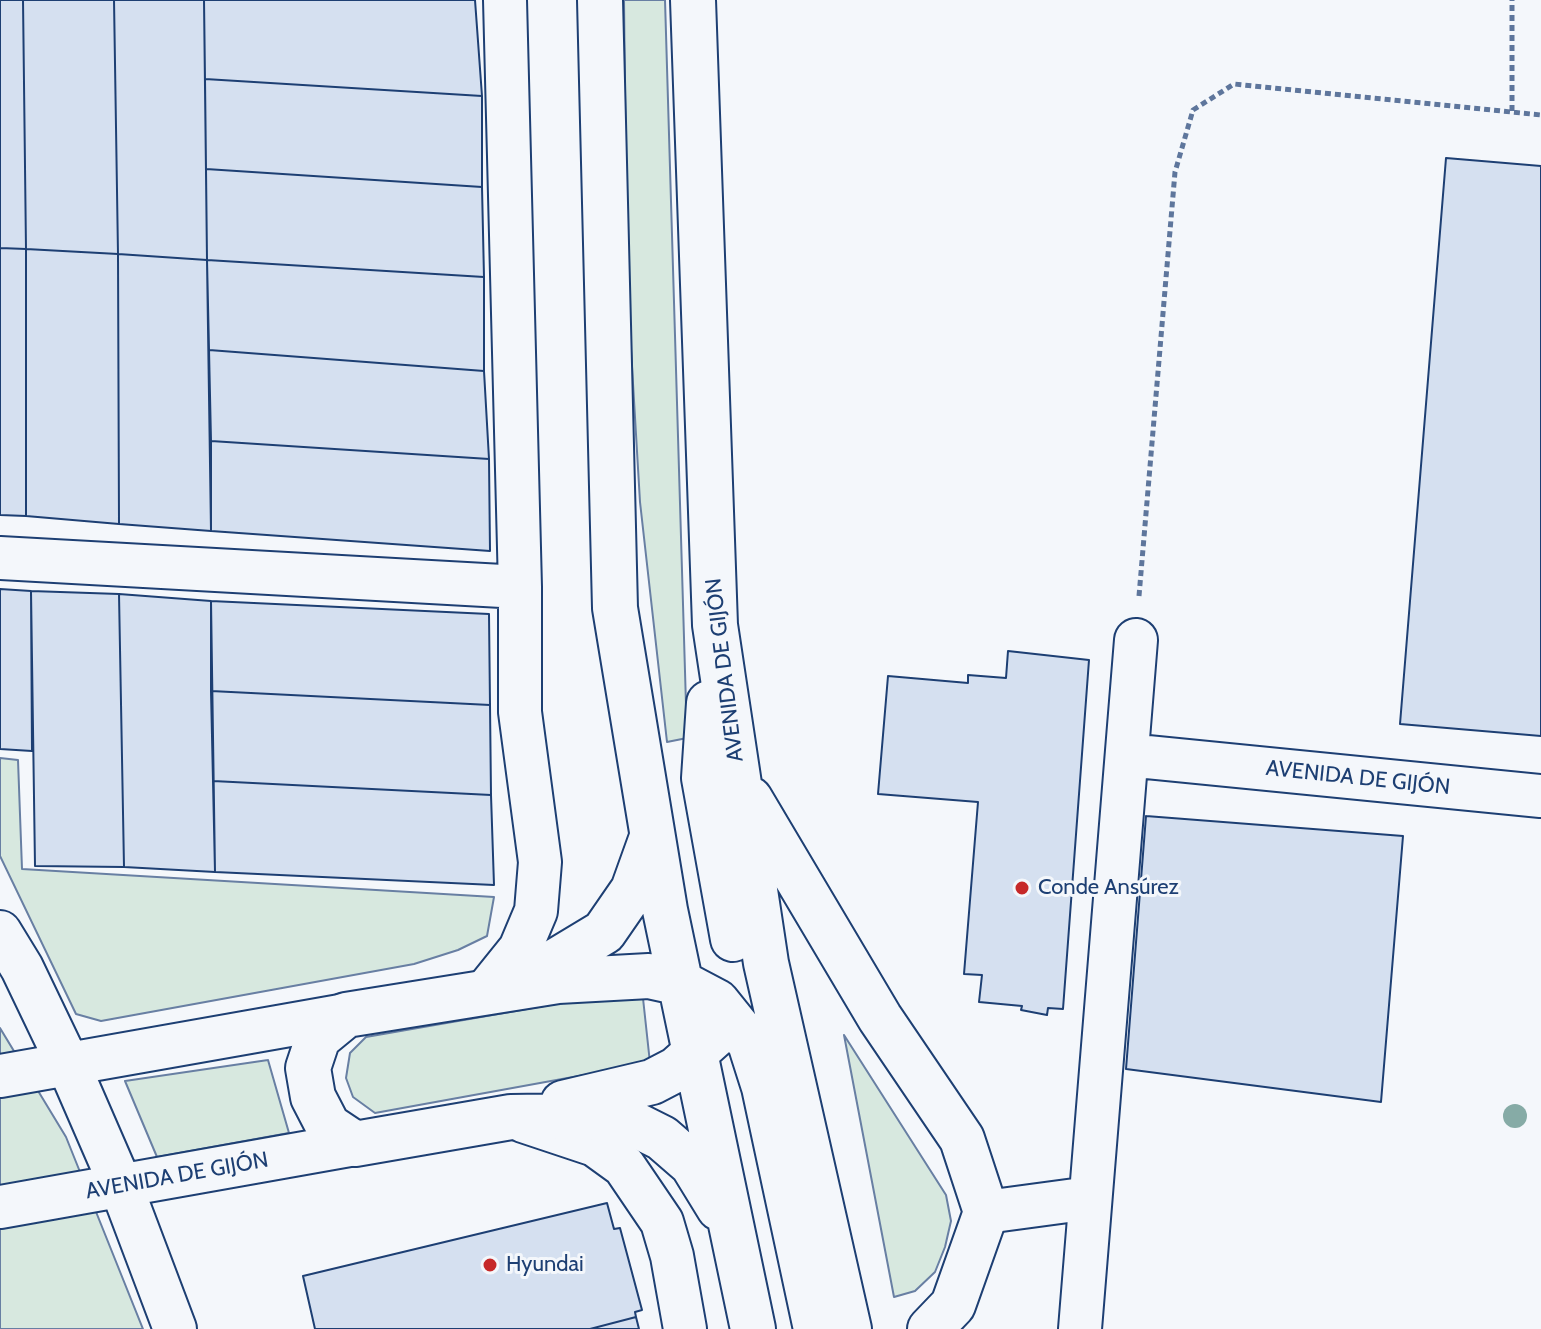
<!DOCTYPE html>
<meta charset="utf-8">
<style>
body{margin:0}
canvas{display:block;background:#f4f7fb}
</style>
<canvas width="1541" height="1329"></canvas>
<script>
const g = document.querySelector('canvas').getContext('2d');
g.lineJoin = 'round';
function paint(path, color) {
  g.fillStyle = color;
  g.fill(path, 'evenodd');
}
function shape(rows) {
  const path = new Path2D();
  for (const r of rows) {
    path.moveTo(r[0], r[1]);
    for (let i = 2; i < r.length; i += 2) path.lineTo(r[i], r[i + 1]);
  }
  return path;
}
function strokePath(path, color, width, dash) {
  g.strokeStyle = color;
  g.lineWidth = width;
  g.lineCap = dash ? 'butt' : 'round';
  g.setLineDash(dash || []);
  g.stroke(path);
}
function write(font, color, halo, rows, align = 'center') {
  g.font = font + ' Cabin,sans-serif';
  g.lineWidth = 6;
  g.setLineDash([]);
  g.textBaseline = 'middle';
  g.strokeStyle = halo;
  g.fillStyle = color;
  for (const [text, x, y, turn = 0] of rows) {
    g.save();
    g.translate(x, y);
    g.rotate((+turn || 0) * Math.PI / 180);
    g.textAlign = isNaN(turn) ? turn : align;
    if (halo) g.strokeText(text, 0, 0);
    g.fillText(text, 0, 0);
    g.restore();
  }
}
const green = shape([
 [624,0,665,0,687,738,667,742,640,502,627,282,624,0],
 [0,758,18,760,22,869,494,897,487,936,458,950,414,964,101,1021,76,1014,0,856,0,758],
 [642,989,650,1063,375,1113,353,1097,346,1078,350,1053,366,1037,642,989],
 [0,1028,66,1137,143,1329,0,1329,0,1028],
 [844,1035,946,1195,951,1221,945,1247,935,1272,915,1291,894,1297,844,1035],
 [268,1060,289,1133,157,1157,125,1081,268,1060]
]);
paint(green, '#d7e8df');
strokePath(green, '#687fa3', 2);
const building = shape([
 [0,0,23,0,26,249,0,248,0,0],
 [23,0,114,0,118,254,26,249,23,0],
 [114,0,204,0,207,260,118,254,114,0],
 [204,0,475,0,482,96,205,79,204,0],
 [205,79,482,96,482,187,206,169,205,79],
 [1446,158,1541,166,1541,736,1400,724,1446,158],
 [206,169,482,187,484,277,207,260,206,169],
 [0,248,26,249,26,516,0,515,0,248],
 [26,249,118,254,119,524,26,516,26,249],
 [118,254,207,260,211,531,119,524,118,254],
 [207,260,484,277,484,371,209,350,207,260],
 [209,350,484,371,489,459,211,441,209,350],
 [211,441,489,459,490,551,211,531,211,441],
 [0,589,31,591,32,751,0,749,0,589],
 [31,591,119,594,124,867,35,866,31,591],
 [119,594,211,601,215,872,124,867,119,594],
 [211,601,489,614,490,705,211,691,211,601],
 [1008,651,1089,660,1063,1009,1048,1008,1047,1015,1021,1010,1022,1006,979,1002,982,975,964,974,978,802,878,794,888,676,968,683,968,675,1006,678,1008,651],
 [211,691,490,705,491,795,213,781,211,691],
 [213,781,491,795,494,885,215,872,213,781],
 [1146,816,1403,836,1381,1102,1126,1069,1146,816],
 [607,1203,614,1229,620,1228,627,1254,642,1310,635,1312,636,1317,590,1329,315,1329,303,1276,607,1203],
 [636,1317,639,1329,590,1329,636,1317]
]);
paint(building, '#d5e0f0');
strokePath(building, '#1d3f73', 2);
const street = shape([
 [0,558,520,587],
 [1127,755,1541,796],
 [0,932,22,968,68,1064,121,1186,175,1329],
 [487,990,520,949,536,911,540,862,520,712,520,587,505,0],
 [0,1076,346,1015],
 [523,1121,595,1145,624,1166,662,1222,672,1256,685,1329],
 [0,1207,355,1144],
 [986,1212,1090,1198],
 [1080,1329,1136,640]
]);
const highway = shape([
 [600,0,615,608,665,910,753,1329],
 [693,0,715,625,766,963,849,1329],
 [709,703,704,778,733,939],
 [750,799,880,1018,962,1139,986,1212,953,1305,930,1329],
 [526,979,604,932,633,890,652,837],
 [563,1103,652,1082,677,1069,715,1035],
 [719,1208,692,1164,662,1138,626,1120,577,1116,511,1117,355,1144,328,1126,313,1097,308,1068,318,1038,346,1015,558,981,649,976,681,983,717,1002,750,1043,764,1087,816,1329]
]);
strokePath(street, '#1d3f73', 46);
strokePath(highway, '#1d3f73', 48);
strokePath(shape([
 [1512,111,1512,0],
 [1139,596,1175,172,1193,110,1234,84,1541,115]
]), '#5e769c', 5, [6, 4]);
strokePath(street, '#f4f7fb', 42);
strokePath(highway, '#f4f7fb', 44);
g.fillStyle = '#86aba6';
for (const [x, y] of [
 [1515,1116]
]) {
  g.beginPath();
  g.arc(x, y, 12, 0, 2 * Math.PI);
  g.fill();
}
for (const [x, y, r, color] of [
 [1022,888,8,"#c62828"],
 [490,1265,8,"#c62828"]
]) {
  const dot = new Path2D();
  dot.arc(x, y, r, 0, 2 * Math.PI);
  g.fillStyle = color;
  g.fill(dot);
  strokePath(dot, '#f4f7fb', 3);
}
write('22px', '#1d3f73', '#f4f7fb', [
 ["AVENIDA DE GIJÓN",725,670,-97],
 ["AVENIDA DE GIJÓN",1358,778,6],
 ["AVENIDA DE GIJÓN",177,1176,-10]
]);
write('22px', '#1d3f73', '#f4f7fb', [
 ["Conde Ansúrez",1038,888],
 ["Hyundai",506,1265]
], 'left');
</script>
